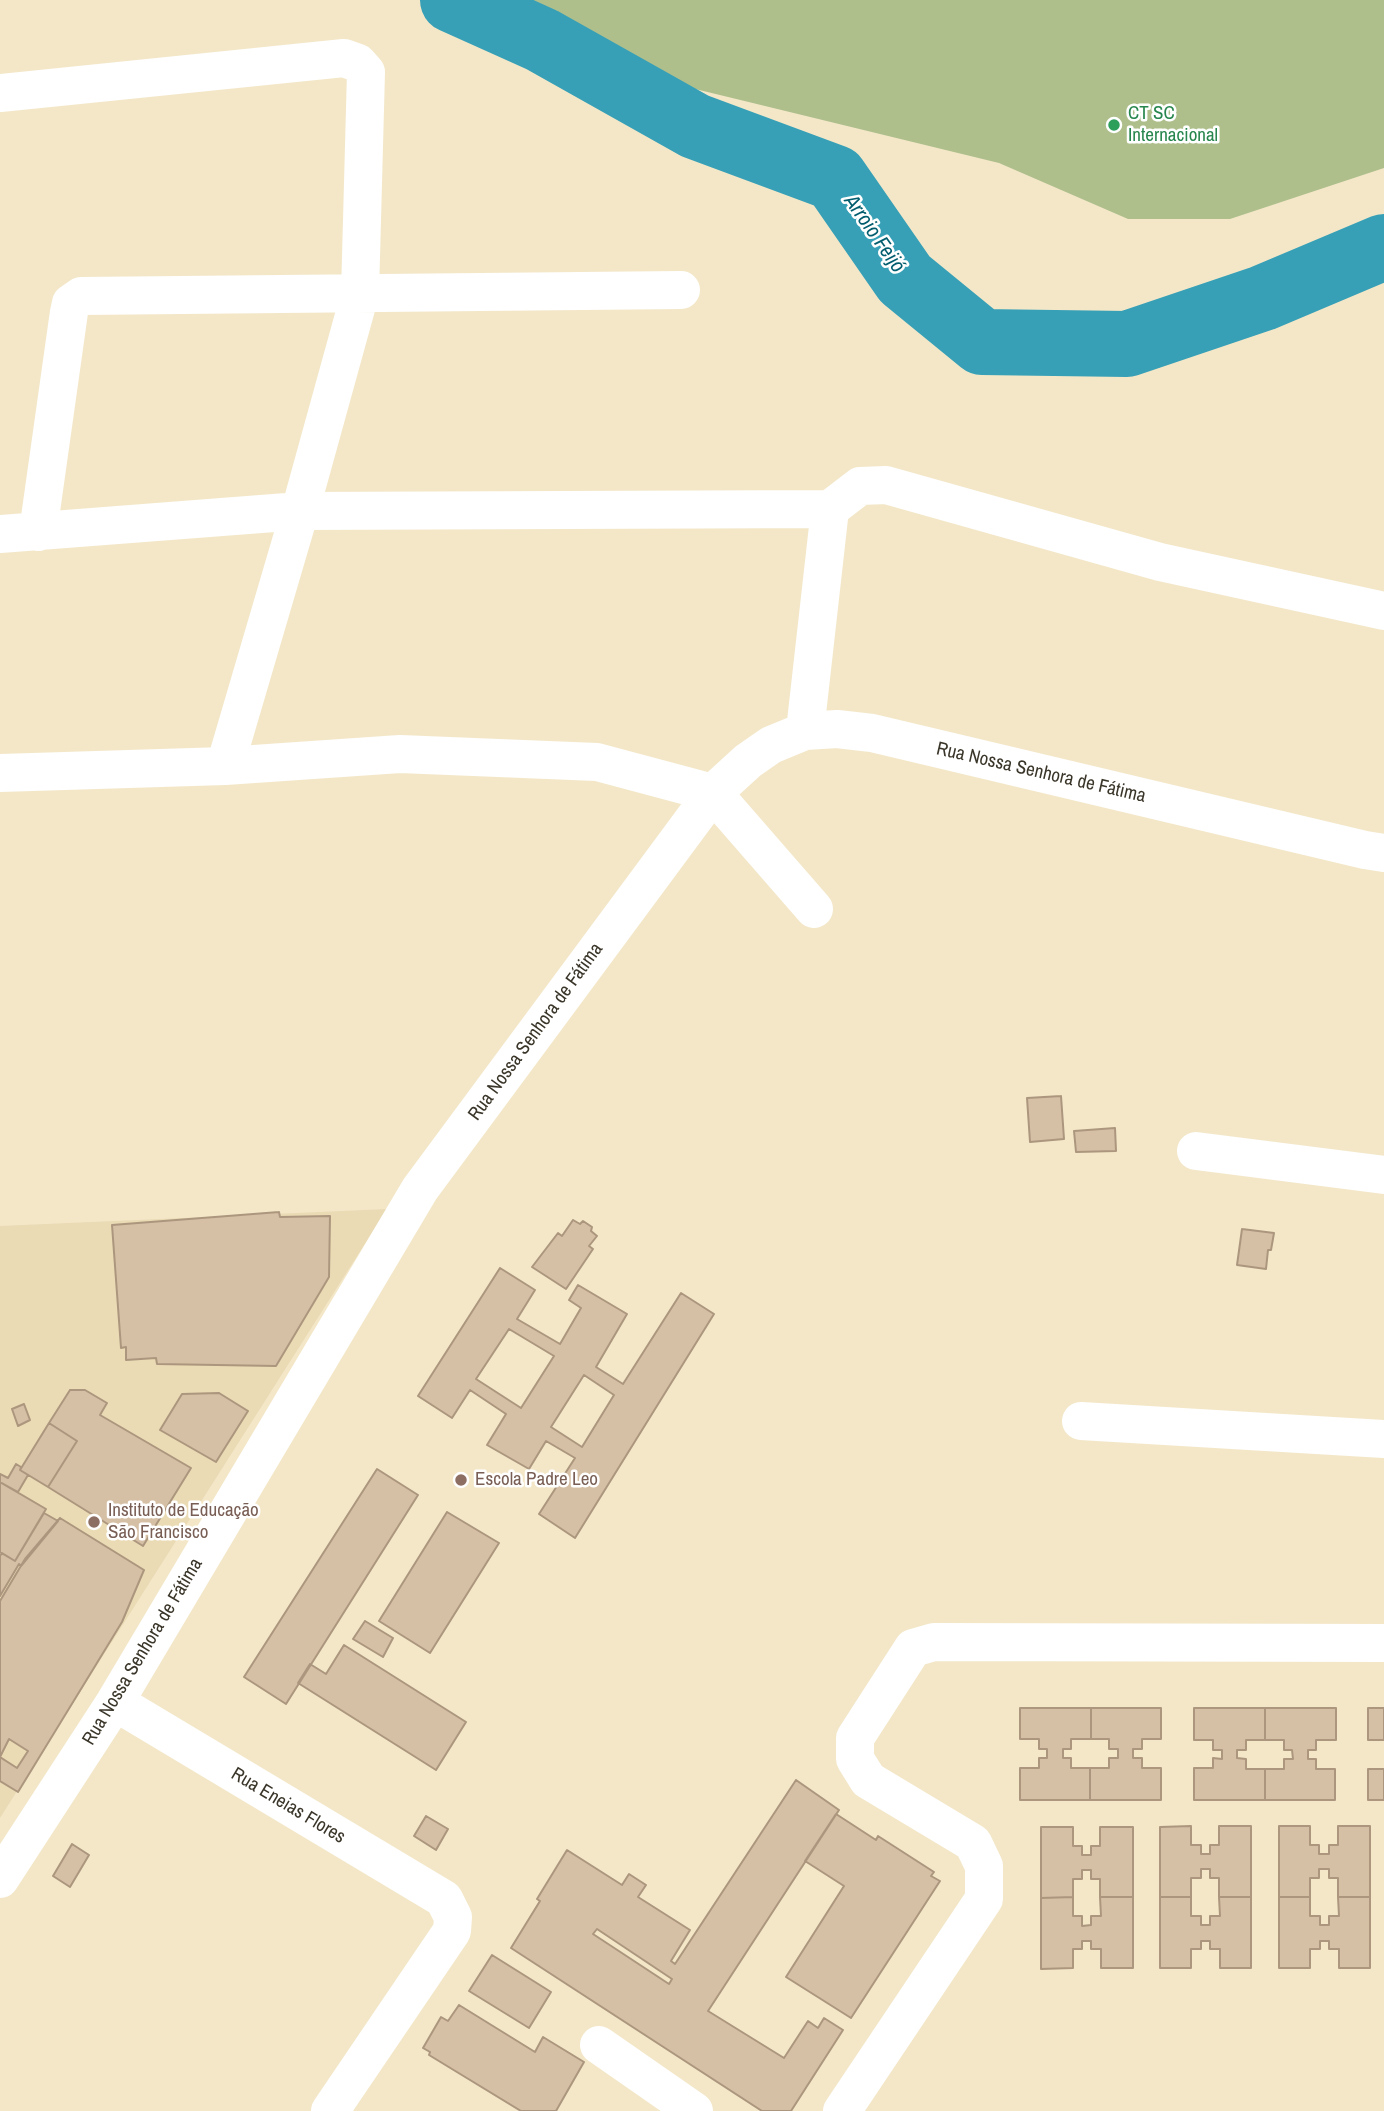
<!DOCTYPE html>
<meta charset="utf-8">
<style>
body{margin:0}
canvas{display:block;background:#f3e7c8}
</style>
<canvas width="1384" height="2111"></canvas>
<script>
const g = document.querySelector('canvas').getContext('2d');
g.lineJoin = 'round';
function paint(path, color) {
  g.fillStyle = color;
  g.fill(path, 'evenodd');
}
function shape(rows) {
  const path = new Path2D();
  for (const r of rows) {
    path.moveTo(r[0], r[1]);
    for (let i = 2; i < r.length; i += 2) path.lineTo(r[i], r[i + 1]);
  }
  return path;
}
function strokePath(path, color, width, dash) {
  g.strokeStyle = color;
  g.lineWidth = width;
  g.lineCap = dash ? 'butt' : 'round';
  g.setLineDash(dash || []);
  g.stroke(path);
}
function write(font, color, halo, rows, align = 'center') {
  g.font = font + ' "Archivo Narrow",sans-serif';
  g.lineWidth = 5;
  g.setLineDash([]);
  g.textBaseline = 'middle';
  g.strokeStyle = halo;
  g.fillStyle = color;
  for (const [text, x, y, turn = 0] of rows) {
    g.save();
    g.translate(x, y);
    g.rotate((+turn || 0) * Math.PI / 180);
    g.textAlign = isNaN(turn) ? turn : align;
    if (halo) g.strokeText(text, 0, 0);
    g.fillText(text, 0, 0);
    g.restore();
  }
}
paint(shape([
 [387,1209,0,1818,0,1226]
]), '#eadbb5');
paint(shape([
 [530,0,1384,0,1384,168,1230,219,1128,219,999,163,687,87]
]), '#afbf8c');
strokePath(shape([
 [453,0,542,40,695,126,835,178,905,279,982,342,1127,344,1263,298,1384,247]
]), '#37a0b7', 66);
const building = shape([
 [1061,1096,1064,1139,1030,1142,1027,1098,1061,1096],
 [1115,1128,1116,1151,1076,1152,1074,1131,1115,1128],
 [279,1212,280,1217,330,1216,329,1277,276,1366,157,1364,156,1358,126,1360,126,1347,121,1348,112,1225,279,1212],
 [573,1220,580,1224,583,1221,592,1227,591,1231,597,1236,589,1246,593,1249,566,1289,532,1267,558,1233,562,1236,573,1220],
 [1242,1229,1274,1233,1271,1250,1268,1250,1266,1269,1237,1265,1242,1229],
 [500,1268,535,1290,517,1319,560,1344,581,1308,569,1300,578,1285,627,1314,596,1367,623,1384,681,1293,714,1314,575,1538,539,1514,575,1458,546,1441,529,1469,487,1445,506,1414,470,1390,452,1418,418,1396,500,1268],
 [509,1329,554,1356,521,1408,476,1379,509,1329],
 [584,1375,614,1395,582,1447,551,1427,584,1375],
 [70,1390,85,1390,107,1403,100,1415,191,1468,143,1546,48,1487,77,1441,49,1423,70,1390],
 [219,1393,248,1411,216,1462,160,1430,182,1394,219,1393],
 [24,1404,30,1420,18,1426,12,1409,24,1404],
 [49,1423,77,1441,48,1487,20,1470,49,1423],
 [16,1464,21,1467,20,1470,28,1475,18,1492,0,1482,0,1474,8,1478,16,1464],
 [377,1469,418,1495,286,1704,244,1677,377,1469],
 [0,1482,46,1509,15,1561,0,1552,0,1482],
 [447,1512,499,1543,430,1653,379,1621,447,1512],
 [44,1513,58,1521,21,1566,19,1564,0,1596,0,1556,2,1553,15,1561,44,1513],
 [60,1518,144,1570,122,1622,18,1792,0,1781,0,1601,25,1559,60,1518],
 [365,1621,393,1638,383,1657,353,1639,365,1621],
 [344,1645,466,1722,436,1770,298,1683,310,1664,326,1674,344,1645],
 [1020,1708,1091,1708,1091,1739,1071,1739,1071,1749,1063,1749,1063,1758,1071,1758,1071,1768,1090,1768,1090,1800,1020,1800,1020,1768,1039,1768,1039,1758,1047,1758,1047,1749,1039,1749,1039,1739,1020,1739,1020,1708],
 [1091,1708,1161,1708,1161,1739,1142,1739,1142,1749,1133,1749,1133,1758,1142,1758,1142,1768,1161,1768,1161,1800,1090,1800,1090,1768,1109,1768,1109,1758,1118,1758,1118,1749,1109,1749,1109,1739,1091,1739,1091,1708],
 [1194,1708,1265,1708,1265,1740,1246,1740,1246,1750,1237,1750,1237,1758,1246,1759,1246,1769,1265,1769,1265,1800,1194,1800,1194,1768,1213,1768,1213,1758,1222,1759,1222,1750,1213,1750,1213,1740,1194,1740,1194,1708],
 [1265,1708,1336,1708,1336,1740,1316,1740,1316,1750,1308,1750,1308,1759,1316,1759,1316,1769,1335,1769,1335,1800,1265,1800,1265,1769,1284,1769,1284,1759,1293,1759,1292,1750,1284,1750,1284,1740,1265,1740,1265,1708],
 [1368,1708,1384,1708,1384,1740,1368,1740,1368,1708],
 [9,1739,28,1751,17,1768,0,1757,9,1739],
 [1368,1769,1384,1769,1384,1800,1368,1800,1368,1769],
 [796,1780,839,1810,708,2011,784,2058,808,2021,818,2028,824,2018,843,2030,791,2111,762,2111,511,1948,540,1901,537,1899,567,1850,622,1885,629,1874,646,1885,638,1897,690,1930,671,1961,675,1964,796,1780],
 [597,1929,672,1979,669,1984,593,1934,597,1929],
 [836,1814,876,1840,878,1836,934,1872,931,1876,940,1881,851,2018,786,1977,844,1886,805,1861,836,1814],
 [426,1816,448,1829,436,1850,414,1836,426,1816],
 [1191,1826,1191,1845,1201,1845,1201,1854,1210,1854,1210,1845,1219,1845,1219,1826,1251,1826,1251,1897,1219,1897,1219,1878,1210,1878,1210,1869,1201,1869,1201,1878,1191,1878,1191,1897,1160,1897,1160,1827,1191,1826],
 [1279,1826,1310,1826,1310,1845,1319,1845,1319,1854,1329,1854,1329,1845,1338,1845,1338,1826,1370,1826,1370,1897,1338,1897,1338,1878,1329,1878,1329,1869,1319,1869,1319,1878,1310,1878,1310,1897,1279,1897,1279,1826],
 [1041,1827,1073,1827,1073,1846,1082,1846,1082,1855,1091,1855,1091,1846,1100,1846,1100,1827,1133,1827,1133,1897,1100,1897,1100,1879,1091,1879,1091,1870,1082,1870,1082,1879,1073,1879,1073,1897,1041,1898,1041,1827],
 [72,1844,89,1855,70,1887,53,1876,72,1844],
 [1073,1897,1073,1916,1082,1916,1082,1926,1091,1925,1091,1916,1101,1916,1100,1897,1133,1897,1133,1968,1101,1968,1101,1949,1091,1949,1091,1941,1082,1941,1082,1949,1073,1949,1073,1968,1041,1969,1041,1898,1073,1897],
 [1160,1897,1191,1897,1191,1916,1201,1916,1201,1925,1210,1925,1210,1916,1220,1916,1219,1897,1251,1897,1251,1968,1220,1968,1220,1949,1210,1949,1210,1941,1201,1941,1201,1949,1191,1949,1191,1968,1160,1968,1160,1897],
 [1279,1897,1310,1897,1310,1916,1320,1916,1320,1925,1329,1925,1329,1916,1339,1916,1338,1897,1370,1897,1370,1968,1339,1968,1339,1949,1329,1949,1329,1941,1320,1941,1320,1949,1310,1949,1310,1968,1279,1968,1279,1897],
 [492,1955,551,1992,529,2028,469,1991,492,1955],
 [459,2005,535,2052,543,2037,584,2062,556,2111,521,2111,429,2055,430,2052,423,2048,441,2017,448,2021,459,2005]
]);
paint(building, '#d5bfa5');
strokePath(building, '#ac977e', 2);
strokePath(shape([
 [0,93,344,58,358,63,366,72,360,294,300,511,225,766],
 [830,509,860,486,886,485,1160,562,1384,611],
 [38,532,69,312,71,303,81,296,681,290],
 [0,534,300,511,830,509,805,731],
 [0,773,225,766,400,754,597,762,713,793,814,909],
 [1196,1151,1384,1175],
 [1081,1421,1384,1439],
 [115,1702,444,1899,453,1917,452,1931,330,2111],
 [0,1879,115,1702,420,1189,713,793,748,761,771,745,805,731,837,729,872,733,1365,850,1384,853],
 [599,2045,694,2111],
 [842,2111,984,1899,984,1866,973,1843,868,1780,855,1759,855,1738,913,1648,934,1642,1384,1643]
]), '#fff', 38);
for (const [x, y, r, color] of [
 [1114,125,7,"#2e9e5b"],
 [461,1480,7,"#8d6e63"],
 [94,1522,7,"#8d6e63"]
]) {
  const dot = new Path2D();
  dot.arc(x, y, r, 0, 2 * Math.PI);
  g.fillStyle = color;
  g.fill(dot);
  strokePath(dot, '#fff', 2.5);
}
write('19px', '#27864d', '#fff', [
 ["CT SC",1128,114],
 ["Internacional",1128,136]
], 'left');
write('19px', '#3b362a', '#fff', [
 ["Rua Nossa Senhora de Fátima",1041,773,13],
 ["Rua Nossa Senhora de Fátima",536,1032,-54],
 ["Rua Nossa Senhora de Fátima",143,1652,-59],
 ["Rua Eneias Flores",288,1806,31]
]);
write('19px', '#785e54', '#fff', [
 ["Escola Padre Leo",475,1480],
 ["Instituto de Educação",108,1511],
 ["São Francisco",108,1533]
], 'left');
write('italic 21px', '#025d6e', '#fff', [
 ["Arroio Feijó",874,234,55]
]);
</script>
